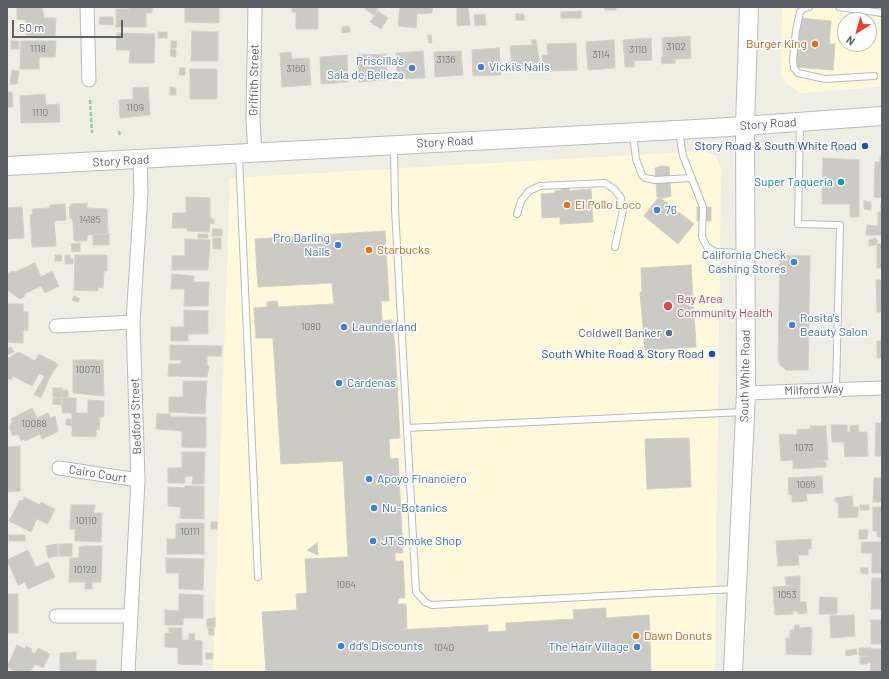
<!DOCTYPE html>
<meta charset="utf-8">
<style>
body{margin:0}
#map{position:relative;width:889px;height:679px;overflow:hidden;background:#efeee5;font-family:Barlow,sans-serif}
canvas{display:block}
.frame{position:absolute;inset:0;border:8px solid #5c6066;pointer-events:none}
.north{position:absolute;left:837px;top:12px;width:40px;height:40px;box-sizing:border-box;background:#fff;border:1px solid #bebfc2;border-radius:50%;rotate:217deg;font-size:11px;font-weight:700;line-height:16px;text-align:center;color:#5c6066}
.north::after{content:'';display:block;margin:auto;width:14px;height:18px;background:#f0422a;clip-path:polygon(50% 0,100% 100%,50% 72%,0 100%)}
.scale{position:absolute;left:12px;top:20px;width:111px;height:18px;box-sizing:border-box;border:2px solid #5c6066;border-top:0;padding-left:5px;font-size:12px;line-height:14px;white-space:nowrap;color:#5c6066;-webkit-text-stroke:3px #fff;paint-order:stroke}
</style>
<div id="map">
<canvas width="889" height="679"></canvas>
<div class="frame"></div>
<div class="north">N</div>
<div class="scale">50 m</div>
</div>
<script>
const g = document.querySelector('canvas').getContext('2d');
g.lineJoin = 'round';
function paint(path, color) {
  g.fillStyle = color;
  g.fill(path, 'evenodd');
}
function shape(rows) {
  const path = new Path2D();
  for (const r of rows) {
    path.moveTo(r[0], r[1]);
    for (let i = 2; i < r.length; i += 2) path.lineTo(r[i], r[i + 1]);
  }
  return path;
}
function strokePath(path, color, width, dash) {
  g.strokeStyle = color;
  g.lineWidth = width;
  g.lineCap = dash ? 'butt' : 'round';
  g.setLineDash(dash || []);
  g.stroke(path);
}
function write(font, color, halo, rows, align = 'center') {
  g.font = font + ' Barlow,sans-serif';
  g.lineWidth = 3;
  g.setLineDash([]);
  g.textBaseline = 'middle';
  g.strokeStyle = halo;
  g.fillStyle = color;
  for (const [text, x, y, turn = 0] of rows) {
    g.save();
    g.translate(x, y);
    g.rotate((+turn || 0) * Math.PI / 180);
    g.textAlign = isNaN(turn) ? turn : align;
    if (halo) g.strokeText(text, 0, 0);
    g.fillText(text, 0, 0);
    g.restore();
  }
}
paint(shape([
 [782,7,882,7,882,87,801,93,787,84,781,74],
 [845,20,869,20,869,44,845,44],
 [704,151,716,156,721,169,715,672,213,672,230,178]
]), '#fff8da');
const building = shape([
 [17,7,42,7,44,18,56,18,55,36,26,35,26,20,17,19,17,7],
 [129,7,152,7,152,13,146,13,146,27,116,27,116,9,129,9,129,7],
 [185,7,219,7,219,23,185,22,185,7],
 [292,7,318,7,318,29,296,29,296,12,292,12,292,7],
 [366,7,375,7,378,9,374,15,365,9,366,7],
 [400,7,433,7,432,13,417,14,416,28,398,26,400,7],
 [457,7,468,7,470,25,457,26,457,7],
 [604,7,616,7,616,10,605,10,604,7],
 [378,11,388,18,381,29,370,22,378,11],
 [581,11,581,18,561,18,561,12,581,11],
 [485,14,486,25,475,26,474,15,485,14],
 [516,14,524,14,524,20,516,20,516,14],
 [100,17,113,17,113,25,99,24,100,17],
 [800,18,831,21,829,44,835,44,833,70,795,67,800,18],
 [349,26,350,32,342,33,342,27,349,26],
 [192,31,218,32,218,61,191,61,192,31],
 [158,32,167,32,167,38,158,38,158,32],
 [117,33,155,34,154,63,129,63,130,50,116,50,117,33],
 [428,35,431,35,432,43,429,43,428,35],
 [690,36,691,58,675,59,675,63,662,64,661,57,663,57,662,38,690,36],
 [651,38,652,60,634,61,634,67,625,67,623,40,651,38],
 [531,40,536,40,541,70,523,72,522,68,512,68,510,46,532,45,531,40],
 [614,40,615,68,588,70,586,42,614,40],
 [11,41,19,41,19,49,11,49,11,41],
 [21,41,56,41,55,57,39,57,39,69,20,69,21,41],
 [171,41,177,41,176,48,171,48,171,41],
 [576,43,577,70,548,71,548,66,543,66,542,55,548,55,547,44,576,43],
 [499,48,501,75,473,76,472,50,499,48],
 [171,49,176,50,176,57,170,56,171,49],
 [423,51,425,78,397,79,396,53,423,51],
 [461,51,463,75,435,77,434,52,461,51],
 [291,52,292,59,309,58,311,85,282,87,280,53,291,52],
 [386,54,387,80,359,82,358,55,386,54],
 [347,55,348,82,321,84,320,57,347,55],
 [180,68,185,68,185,75,179,75,180,68],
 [190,69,217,69,217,99,190,99,190,69],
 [12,70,19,71,17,84,10,84,12,70],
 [148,87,150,115,120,118,119,100,133,99,133,88,148,87],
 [170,87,176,88,176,95,170,95,170,87],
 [7,92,12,92,13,107,7,107,7,92],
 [45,94,46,105,59,104,60,122,21,123,20,96,45,94],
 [880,157,882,157,882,198,874,197,875,162,880,162,880,157],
 [823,158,859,160,859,217,850,217,850,204,822,204,823,158],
 [662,166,669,167,671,196,664,198,657,197,655,168,662,166],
 [562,188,569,188,569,191,591,189,593,222,560,224,560,217,542,218,541,194,555,193,555,191,562,190,562,188],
 [186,197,210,198,210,218,214,219,214,224,210,223,209,232,187,231,187,228,172,228,173,213,186,213,186,197],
 [659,197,694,224,678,244,644,216,659,197],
 [864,201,871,202,871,210,864,209,864,201],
 [87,203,87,208,107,209,108,233,87,235,87,241,74,241,73,222,72,218,70,218,69,207,71,207,71,204,87,203],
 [65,204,66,220,54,221,56,246,32,247,30,214,33,214,32,209,50,208,50,205,65,204],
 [881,205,882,235,866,235,867,225,878,226,878,212,881,212,881,205],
 [22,207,24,238,7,239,7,208,22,207],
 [697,207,711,207,711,221,697,221,697,207],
 [213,229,222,229,222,236,212,236,213,229],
 [385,231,389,301,381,301,382,321,392,320,395,347,400,438,389,439,390,459,398,458,403,553,395,553,395,561,403,561,405,598,398,598,398,604,406,604,407,628,399,630,488,625,488,632,506,631,506,623,574,619,573,610,606,608,606,618,649,615,651,672,266,672,262,612,297,610,296,594,307,593,305,559,348,557,343,461,281,464,273,338,256,338,254,308,267,307,267,302,277,301,278,307,334,304,332,283,258,287,255,239,385,231],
 [109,234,109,245,93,245,93,235,109,234],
 [198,234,208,234,208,238,198,238,198,234],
 [213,238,221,238,221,249,213,249,213,238],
 [875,238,878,241,875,245,869,246,869,240,875,238],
 [185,239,210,240,208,270,172,270,172,256,185,256,185,239],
 [80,243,80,251,72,252,71,244,80,243],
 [877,244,882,244,882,275,882,268,877,268,877,244],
 [55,255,61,255,62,261,55,261,55,255],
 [65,255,70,255,70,259,73,259,73,264,65,264,65,255],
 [75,255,107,255,107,271,104,271,103,288,98,287,98,291,74,290,75,255],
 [780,255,810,256,808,370,786,370,780,365,778,359,780,255],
 [35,263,41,277,52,271,59,286,45,293,41,286,24,294,25,296,20,299,7,290,7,274,13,271,13,273,35,263],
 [691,265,696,347,645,350,640,292,642,292,641,268,691,265],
 [172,274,194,276,194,281,189,282,209,282,208,306,184,306,185,289,171,289,172,274],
 [876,280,882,280,882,312,877,312,876,280],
 [74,296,80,299,78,302,72,300,74,296],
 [7,304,23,304,23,312,28,312,28,330,23,330,23,343,7,342,7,304],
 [184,310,208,311,208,334,188,334,188,341,171,341,171,327,184,327,184,310],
 [877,341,882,341,882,358,877,358,877,341],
 [170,345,222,346,221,356,207,356,207,366,209,366,207,377,168,376,169,364,181,364,181,360,170,360,170,345],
 [11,347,14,352,7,355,7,349,11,347],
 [19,352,35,361,39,354,58,364,49,379,41,398,34,394,45,376,39,374,32,386,13,376,11,380,7,378,7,359,19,352],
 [73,360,103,360,104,396,73,393,73,360],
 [183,381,207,381,205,414,169,412,169,397,183,397,183,381],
 [53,388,62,388,62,397,53,397,53,388],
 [63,390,68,390,68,397,62,397,63,390],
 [53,398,61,398,61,405,53,404,53,398],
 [62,398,76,398,76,413,88,413,88,400,104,401,104,417,100,417,99,430,96,429,96,437,72,436,72,426,66,425,66,419,72,419,72,413,62,413,62,398],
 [32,408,37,418,48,413,50,418,55,416,58,430,57,432,42,439,40,434,25,441,24,439,21,441,18,434,13,436,9,427,12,422,11,419,32,408],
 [157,414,170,414,170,417,206,417,206,448,182,447,182,431,156,429,157,414],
 [876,423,882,423,882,456,875,456,876,423],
 [831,425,847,425,847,432,850,432,850,426,858,425,859,432,867,432,868,456,845,457,844,442,832,442,831,425],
 [810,426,826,426,828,460,814,461,826,462,826,467,793,469,793,460,781,461,779,434,797,435,797,430,811,429,810,426],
 [689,438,691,487,647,489,645,439,689,438],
 [20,446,20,491,7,492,7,447,20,446],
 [182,452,205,452,204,484,192,484,193,476,185,476,185,483,168,483,168,468,182,468,182,452],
 [822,476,823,493,806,494,807,501,792,502,792,495,789,495,788,478,822,476],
 [874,478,882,478,882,502,873,502,874,478],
 [185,486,204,486,204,519,180,518,181,507,168,506,168,487,185,488,185,486],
 [852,496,853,507,858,507,858,517,839,518,838,502,835,502,835,498,852,496],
 [24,497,40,505,41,502,55,509,48,524,37,519,31,532,9,521,20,500,23,501,24,497],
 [71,505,95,505,94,513,102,513,101,542,75,541,75,529,70,529,71,505],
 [860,505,869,505,869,510,860,510,860,505],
 [873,507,882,507,882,537,877,537,877,531,873,531,873,507],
 [211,522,217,522,217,529,211,529,211,522],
 [180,523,204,523,204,554,167,554,167,539,176,539,176,524,180,523],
 [859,530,868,530,867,539,859,539,859,530],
 [9,535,25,535,25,541,9,541,9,535],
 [811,539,811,549,808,549,808,555,798,555,799,565,778,566,776,541,811,539],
 [862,542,882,542,882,573,872,573,872,553,861,553,862,542],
 [317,543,318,555,307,550,317,543],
 [57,544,58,556,48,558,46,546,57,544],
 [59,544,72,544,72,556,59,556,59,544],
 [85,546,102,546,101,582,92,582,92,589,85,589,85,582,69,582,70,558,79,558,79,547,85,546],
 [28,550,36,567,48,562,55,577,28,589,25,582,18,585,7,560,28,550],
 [166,558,204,559,203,590,179,589,179,573,166,573,166,558],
 [861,568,868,568,868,574,861,573,861,568],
 [800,576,800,602,806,602,807,613,798,614,798,611,793,611,793,614,775,615,773,587,790,586,786,585,785,577,800,576],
 [872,578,882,578,882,609,871,609,872,578],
 [7,594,18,594,18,633,7,633,7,594],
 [179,594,203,595,203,618,183,618,183,625,165,625,165,610,179,611,179,594],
 [820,597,837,598,837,614,819,614,820,597],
 [854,615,855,636,831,638,830,616,854,615],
 [215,618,215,627,207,627,207,619,215,618],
 [871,620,882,620,882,644,871,644,871,620],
 [795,625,799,625,799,628,811,627,812,631,811,655,786,654,786,638,790,638,790,630,794,630,795,625],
 [169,628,182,628,182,640,189,640,189,634,195,634,194,640,202,641,202,665,178,664,178,648,165,647,165,633,174,633,169,632,169,628],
 [208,628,214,628,214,635,209,635,208,628],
 [17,645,25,649,26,646,32,649,31,652,35,654,38,648,50,654,43,668,35,664,30,672,17,672,7,667,17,645],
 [870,647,871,649,882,649,882,672,870,672,871,662,868,662,868,664,860,664,860,657,868,657,868,656,859,656,859,648,868,648,870,647],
 [856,649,857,654,846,656,845,651,856,649],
 [76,652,76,660,96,660,96,672,60,672,60,653,76,652],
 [206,653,213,653,213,659,206,659,206,653]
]);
paint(building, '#cccac4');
strokePath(building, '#d4d0c3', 1);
const lane = shape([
 [809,7,804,8,800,12,796,30,793,60,794,68,798,73,825,79,874,76],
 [839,7,882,13],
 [800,124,798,224,840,225,836,389],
 [679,131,683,156,703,207,702,237,707,247,716,252,743,253],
 [633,134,636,159,642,175,645,178,656,180,692,178],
 [394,147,395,209,416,592,425,602,432,605,735,589],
 [239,156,258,577],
 [517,214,521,201,529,191,540,186,605,183,614,189,621,198,623,210,615,247],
 [407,428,743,412]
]);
const street = shape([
 [87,7,89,80],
 [255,7,253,120,255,153],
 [56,326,133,322],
 [746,393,882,388],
 [59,468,138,480],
 [56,616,130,616],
 [128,672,138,480,133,322,141,193,140,160]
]);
const secondary = shape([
 [7,166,714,128,882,116],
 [733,672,746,393,745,125,749,7]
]);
strokePath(lane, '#b7babf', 8);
strokePath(street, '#b7babf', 15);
strokePath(secondary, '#b8bbc1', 20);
strokePath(shape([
 [90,100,92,133],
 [119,131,120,137]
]), '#99c9a9', 2.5, [4, 2]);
strokePath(lane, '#fff', 6);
strokePath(street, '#fff', 13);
strokePath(secondary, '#fff', 18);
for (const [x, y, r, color] of [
 [815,44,4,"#e8710a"],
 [481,67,4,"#3f7fe0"],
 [412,68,4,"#3f7fe0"],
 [865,146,4,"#1a4fb4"],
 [841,182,4,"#0f9aa8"],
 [567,205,4,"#e8710a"],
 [657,210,4,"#3f7fe0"],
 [338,245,4,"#3f7fe0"],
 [369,250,4,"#e8710a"],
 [794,262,4,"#3f7fe0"],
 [668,306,5,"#e0444e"],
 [792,325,4,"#3f7fe0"],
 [344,327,4,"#3f7fe0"],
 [669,333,4,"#5c6f8a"],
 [712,354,4,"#1a4fb4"],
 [339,383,4,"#3f7fe0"],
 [369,479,4,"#3f7fe0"],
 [374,508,4,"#3f7fe0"],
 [373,541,4,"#3f7fe0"],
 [636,636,4,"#e8710a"],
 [341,646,4,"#3f7fe0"],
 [637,647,4,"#3f7fe0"]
]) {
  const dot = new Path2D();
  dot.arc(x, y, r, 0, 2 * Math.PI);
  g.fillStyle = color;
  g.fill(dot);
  strokePath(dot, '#fff', 1.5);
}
write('10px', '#787a7e', null, [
 ["3102",676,47],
 ["1118",38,49],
 ["3110",638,50],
 ["3114",601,55],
 ["3136",446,60],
 ["3160",296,69],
 ["1109",135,108],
 ["1110",40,113],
 ["14185",90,220],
 ["1080",311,327],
 ["10070",88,370],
 ["10088",34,424],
 ["1073",804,448],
 ["1065",806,485],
 ["10110",86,521],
 ["10111",190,532],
 ["10120",85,570],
 ["1064",346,585],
 ["1053",787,595],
 ["1040",444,648]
]);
write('12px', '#c56008', '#fff', [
 ["Burger King",807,44,"right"],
 ["El Pollo Loco",575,205],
 ["Starbucks",377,250],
 ["Dawn Donuts",644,636]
], 'left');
write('12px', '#366cbe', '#fff', [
 ["Priscilla's",404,61,"right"],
 ["Sala de Belleza",404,75,"right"],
 ["Vicki's Nails",489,67],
 ["76",665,210],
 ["Pro Darling",330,238,"right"],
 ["Nails",330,252,"right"],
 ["California Check",786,255,"right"],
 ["Cashing Stores",786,269,"right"],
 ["Rosita's",800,318],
 ["Beauty Salon",800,332],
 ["Launderland",352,327],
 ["Cardenas",347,383],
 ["Apoyo Financiero",377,479],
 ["Nu-Botanics",382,508],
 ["JT Smoke Shop",381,541],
 ["dd’s Discounts",349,646],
 ["The Hair Village",629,647,"right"]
], 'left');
write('12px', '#5c6066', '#fff', [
 ["Griffith Street",254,80,-89],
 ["Story Road",768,124,-4],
 ["Story Road",445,142,-3],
 ["Story Road",121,161,-3],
 ["South White Road",745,376,-89],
 ["Milford Way",814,390,-2],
 ["Bedford Street",136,416,-92],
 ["Cairo Court",98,474,9]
]);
write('12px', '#164399', '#fff', [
 ["Story Road & South White Road",857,146],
 ["South White Road & Story Road",704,354]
], 'right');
write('12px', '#0d838f', '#fff', [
 ["Super Taqueria",833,182]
], 'right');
write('12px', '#be3a42', '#fff', [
 ["Bay Area",677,299],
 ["Community Health",677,313]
], 'left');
write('12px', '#4e5e75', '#fff', [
 ["Coldwell Banker",661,333]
], 'right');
</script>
